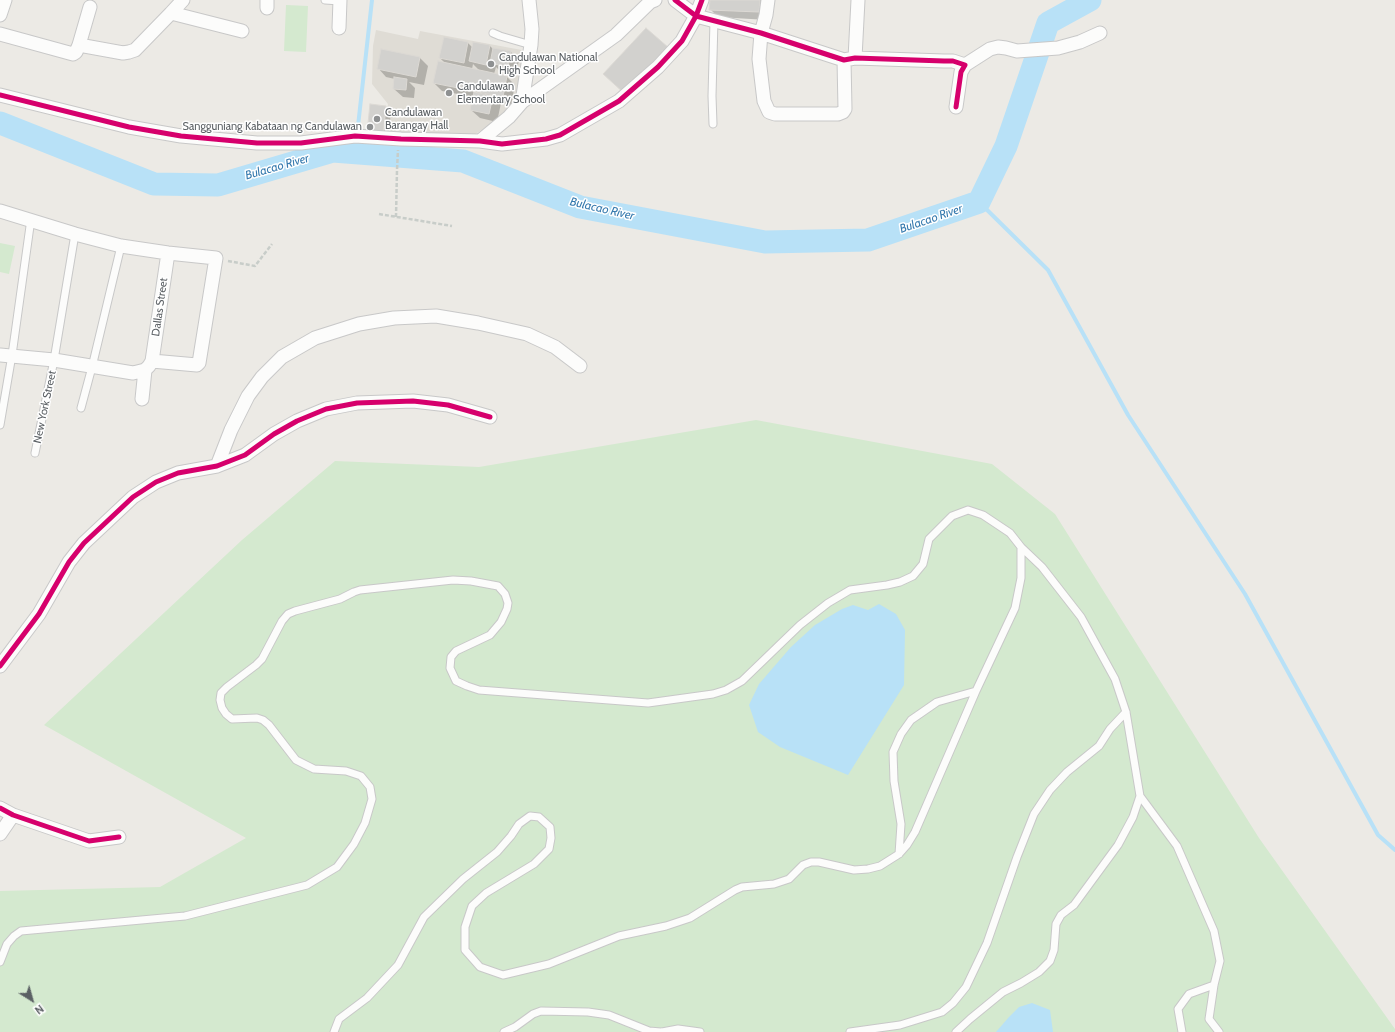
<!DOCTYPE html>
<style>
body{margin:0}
#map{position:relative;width:1395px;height:1032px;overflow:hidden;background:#eceae5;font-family:Cabin,sans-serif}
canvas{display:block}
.north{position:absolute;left:12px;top:980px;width:40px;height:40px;-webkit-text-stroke:3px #fff;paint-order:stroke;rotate:143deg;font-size:11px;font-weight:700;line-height:16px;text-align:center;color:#5b6064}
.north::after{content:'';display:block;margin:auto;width:14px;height:18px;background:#5b6064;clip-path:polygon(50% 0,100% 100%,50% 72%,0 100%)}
</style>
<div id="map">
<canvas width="1395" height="1032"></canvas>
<div class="north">N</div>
</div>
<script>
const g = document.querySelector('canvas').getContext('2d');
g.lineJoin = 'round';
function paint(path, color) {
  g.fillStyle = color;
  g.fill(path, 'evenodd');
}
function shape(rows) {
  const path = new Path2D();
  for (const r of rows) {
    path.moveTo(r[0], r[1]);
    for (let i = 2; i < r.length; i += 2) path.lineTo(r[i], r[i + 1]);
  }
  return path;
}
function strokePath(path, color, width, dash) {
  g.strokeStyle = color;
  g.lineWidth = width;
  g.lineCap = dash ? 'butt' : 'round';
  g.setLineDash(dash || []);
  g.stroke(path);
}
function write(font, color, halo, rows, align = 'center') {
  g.font = font + ' Cabin,sans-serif';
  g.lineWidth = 3;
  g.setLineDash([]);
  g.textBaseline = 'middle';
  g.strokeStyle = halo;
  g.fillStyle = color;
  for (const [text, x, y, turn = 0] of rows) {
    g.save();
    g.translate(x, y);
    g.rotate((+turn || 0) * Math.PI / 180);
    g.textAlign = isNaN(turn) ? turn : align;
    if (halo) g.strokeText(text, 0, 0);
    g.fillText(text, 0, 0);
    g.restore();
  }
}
paint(shape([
 [376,30,418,39,420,31,527,51,517,102,501,119,470,137,384,134,388,104,372,84,373,46]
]), '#dfdcd5');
paint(shape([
 [286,5,308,6,306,52,284,51],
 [0,243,15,246,9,274,0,272],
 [756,420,992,464,1055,514,1259,838,1395,1029,1395,1032,0,1032,0,891,160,887,246,838,44,725,242,540,335,461,479,467]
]), '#d4e9cf');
paint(shape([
 [879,604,896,614,905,630,904,685,848,775,780,747,758,732,749,705,759,684,791,647,815,625,842,609,853,605,868,610],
 [1032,1003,1050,1010,1053,1032,996,1032,1009,1017,1019,1007]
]), '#b8e1f7');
paint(shape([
 [711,0,769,0,767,20,718,17,710,9],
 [444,38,468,43,473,48,490,46,494,50,511,52,519,60,516,74,500,71,496,67,494,74,507,77,515,85,511,105,501,103,497,122,480,118,471,110,474,97,442,91,434,83,446,64,440,58],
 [473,64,480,71,472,69],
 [382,50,420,58,428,66,424,85,409,82,415,88,414,98,403,97,394,89,395,79,386,77,378,68],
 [385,107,391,112,388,139,374,138]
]), '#0003');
strokePath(shape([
 [355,153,372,0],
 [979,202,1048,270,1128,415,1245,594,1378,835,1395,850]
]), '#b8e1f7', 4);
strokePath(shape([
 [0,123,154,184,218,185,333,151,463,161,580,207,765,242,868,240,979,202,1006,146,1048,23,1090,0]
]), '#b8e1f7', 23);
const building = shape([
 [710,0,760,0,759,12,709,10,710,0],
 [646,28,669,48,625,94,603,74,646,28],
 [444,37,468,42,464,63,439,58,444,37],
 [473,42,490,45,486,65,469,61,473,42],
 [493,48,511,51,508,67,490,63,493,48],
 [381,49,420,57,416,77,377,69,381,49],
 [438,61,507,76,503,97,433,83,438,61],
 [394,77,407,79,406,90,393,89,394,77],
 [474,92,493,96,489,114,470,110,474,92],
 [370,104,386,106,383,134,367,133,370,104]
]);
paint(building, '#d2d1ce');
strokePath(building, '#dcd9d4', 1);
const lane = shape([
 [325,0,340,1],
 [493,33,500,36,531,45],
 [713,124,712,96,714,20],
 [81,408,92,367,121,246],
 [0,425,12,355,31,219],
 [35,453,54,360,75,234],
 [899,854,901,824,894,781,893,752,901,734,911,720,937,702,976,691],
 [0,962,7,944,14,936,21,931,185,916,307,885,337,867,354,844,365,823,372,799,370,787,361,776,346,771,314,769,296,760,269,725,263,720,257,718,232,719,226,714,222,708,220,700,221,693,227,687,256,665,262,659,282,621,288,614,295,611,340,599,354,592,360,590,453,580,471,581,498,586,505,594,508,603,507,609,501,622,490,635,456,651,451,657,450,668,456,681,467,686,479,690,648,703,713,694,726,690,742,681,800,625,828,603,850,590,887,585,900,582,913,576,923,564,929,539,952,516,968,510,983,515,1010,533,1021,547,1042,567,1081,617,1115,679,1126,712,1140,796,1177,846,1214,931,1220,961,1214,985,1209,1019,1219,1032],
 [334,1032,339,1019,367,998,398,965,424,917,463,879,497,852,511,836,519,824,530,816,539,817,550,827,551,838,549,849,534,864,486,893,472,906,465,927,465,950,480,967,503,975,549,964,619,936,666,926,690,918,735,890,742,887,774,884,789,879,803,865,811,862,819,862,854,870,868,869,880,866,899,854,907,845,915,832,976,691,1015,608,1021,578,1021,547],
 [504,1032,515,1027,533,1014,541,1011,588,1012,609,1015,649,1031,661,1032],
 [662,1032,678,1029,700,1032],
 [850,1032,900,1025,942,1012,953,1003,966,987,987,943,1017,857,1034,814,1050,790,1067,772,1099,746,1110,729,1126,712],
 [956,1032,970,1019,1003,992,1021,983,1039,972,1050,961,1054,950,1056,924,1061,915,1074,905,1118,845,1133,817,1140,796],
 [1182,1032,1178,1009,1189,994,1214,985]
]);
const street = shape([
 [675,0,696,16,761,33,844,60,855,58,944,61,953,61,965,65,961,72,956,107],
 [768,0,766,15,761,33,759,59,764,101,769,112,775,114,838,114,843,112,845,109,844,60],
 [267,8,267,0],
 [171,13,183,0],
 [0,15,5,0],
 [339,28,340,0],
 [0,34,73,54,76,52,79,45,90,7],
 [79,45,123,53,129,52,135,50,171,13,242,31],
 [855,58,858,0],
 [965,65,990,49,998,47,1006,48,1017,51,1058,48,1080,42,1100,33],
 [0,95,129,127,181,136,257,143,301,143,355,136,401,139,480,141,502,144,546,139,560,135,619,101,658,67,682,41,696,16,702,0],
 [522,102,531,45,532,29,529,0],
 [480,141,509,117,522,102,616,35,650,2,655,0],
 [0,211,75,234,121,246,168,253,216,258,199,363,197,365,152,361],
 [0,355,54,360,133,373,145,370,149,366,152,361,168,253],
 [142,399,145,370],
 [217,466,231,430,248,396,262,377,282,357,315,338,359,324,394,318,436,316,478,323,527,334,555,347,580,366],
 [0,666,39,614,69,562,84,543,133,497,156,482,178,473,217,466,245,455,274,434,297,421,326,409,357,403,413,401,448,405,490,417],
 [0,808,13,815,89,841,119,837],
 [0,834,13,815]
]);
strokePath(lane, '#c8c8c8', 9);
strokePath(street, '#c8c8c8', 15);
strokePath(shape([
 [379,214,452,226],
 [396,217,397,170,398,150],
 [228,261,255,266,272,244]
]), '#c8cdc9', 2.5, [4, 2]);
strokePath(lane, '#fcfcfb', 7);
strokePath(street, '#fcfcfb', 13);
strokePath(shape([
 [675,0,696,16,761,33,844,60,855,58,944,61,953,61,965,65,961,72,956,107],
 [0,95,129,127,181,136,257,143,301,143,355,136,401,139,480,141,502,144,546,139,560,135,619,101,658,67,682,41,696,16,702,0],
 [0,666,39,614,69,562,84,543,133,497,156,482,178,473,217,466,245,455,274,434,297,421,326,409,357,403,413,401,448,405,490,417],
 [0,808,13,815,89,841,119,837]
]), '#d6006c', 5);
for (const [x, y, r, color] of [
 [491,64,4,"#8e9091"],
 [449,93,4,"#8e9091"],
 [377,119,4,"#8e9091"],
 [370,127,4,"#8e9091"]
]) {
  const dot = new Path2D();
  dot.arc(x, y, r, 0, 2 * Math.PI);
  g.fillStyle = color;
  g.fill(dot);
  strokePath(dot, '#fff', 1.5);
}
write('11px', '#5b6064', '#fff', [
 ["Candulawan National",499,58],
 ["High School",499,71],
 ["Candulawan",457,87],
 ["Elementary School",457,100],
 ["Candulawan",385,113],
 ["Barangay Hall",385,126],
 ["Sangguniang Kabataan ng Candulawan",362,127,"right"]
], 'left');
write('11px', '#5b6064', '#fff', [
 ["Dallas Street",160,307,-82],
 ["New York Street",45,407,-78]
]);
write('italic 12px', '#367aae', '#fff', [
 ["Bulacao River",277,167,-16],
 ["Bulacao River",602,209,13],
 ["Bulacao River",931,219,-19]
]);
</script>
